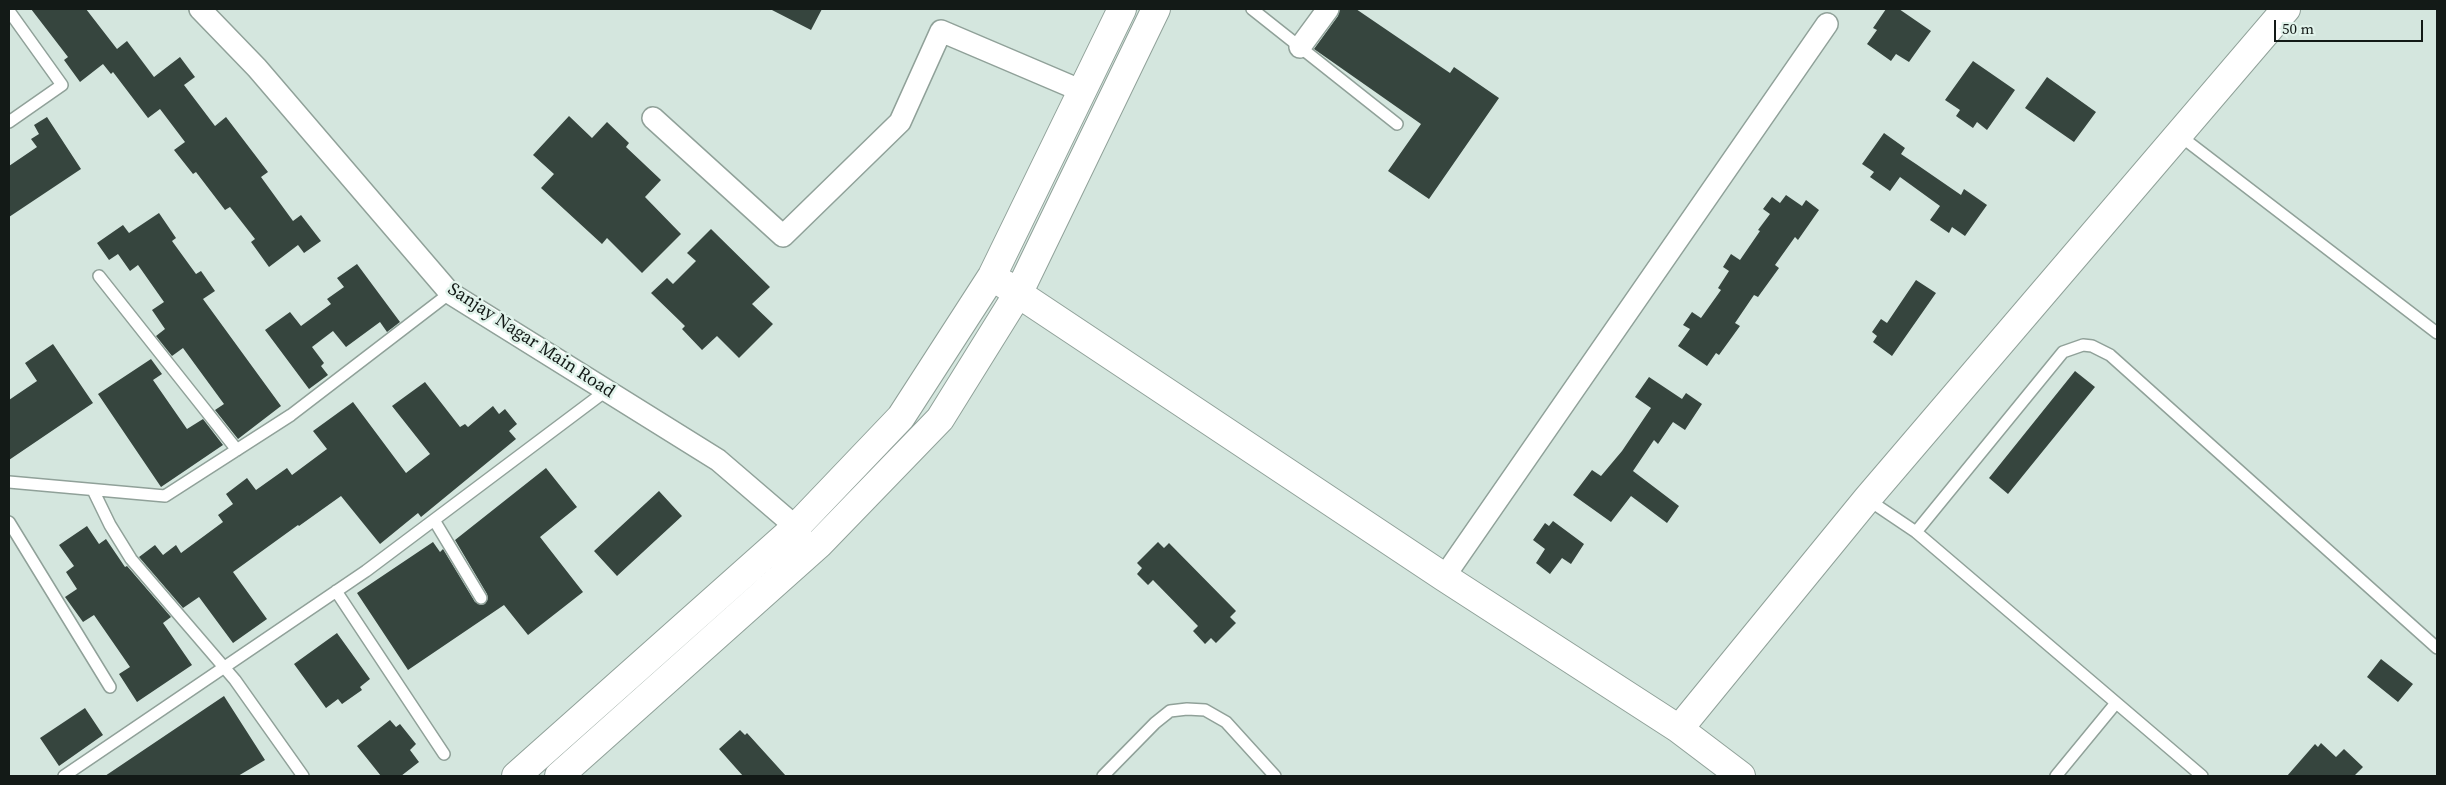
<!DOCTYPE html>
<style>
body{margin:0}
#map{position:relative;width:2446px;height:785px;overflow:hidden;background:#d4e6de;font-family:"Source Serif 4",serif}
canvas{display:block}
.frame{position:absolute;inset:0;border:10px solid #131a17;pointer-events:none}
.scale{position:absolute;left:2274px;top:20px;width:149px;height:22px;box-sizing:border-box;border:2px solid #131a17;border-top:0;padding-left:6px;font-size:15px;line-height:18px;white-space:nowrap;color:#131a17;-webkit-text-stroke:4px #e1f3eb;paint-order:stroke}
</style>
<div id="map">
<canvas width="2446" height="785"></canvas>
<div class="frame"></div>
<div class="scale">50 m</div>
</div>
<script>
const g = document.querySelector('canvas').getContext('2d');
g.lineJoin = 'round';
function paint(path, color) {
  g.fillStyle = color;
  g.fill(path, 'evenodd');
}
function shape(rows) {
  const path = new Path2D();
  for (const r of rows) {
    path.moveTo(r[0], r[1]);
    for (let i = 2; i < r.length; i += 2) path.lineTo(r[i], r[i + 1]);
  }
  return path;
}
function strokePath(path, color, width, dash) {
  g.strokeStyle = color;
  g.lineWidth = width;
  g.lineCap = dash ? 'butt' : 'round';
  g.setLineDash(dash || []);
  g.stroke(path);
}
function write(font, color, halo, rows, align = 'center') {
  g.font = font + ' "Source Serif 4",serif';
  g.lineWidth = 5;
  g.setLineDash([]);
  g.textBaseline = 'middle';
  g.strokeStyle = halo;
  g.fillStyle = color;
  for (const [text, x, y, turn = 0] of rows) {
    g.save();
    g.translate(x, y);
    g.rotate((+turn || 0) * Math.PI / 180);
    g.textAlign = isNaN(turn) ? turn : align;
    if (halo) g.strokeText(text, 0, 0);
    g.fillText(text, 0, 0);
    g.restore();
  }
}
paint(shape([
 [31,9,86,9,117,49,127,41,154,77,180,57,195,77,184,85,215,126,226,117,268,172,261,177,293,221,301,215,321,241,304,253,298,245,269,267,251,242,255,239,230,207,225,210,196,172,193,174,174,150,185,142,160,109,148,118,113,72,111,74,103,64,80,82,64,60,68,57],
 [770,9,822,9,811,30],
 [1340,9,1356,9,1450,73,1454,67,1499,98,1429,199,1388,171,1421,124,1314,49,1338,16],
 [1886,9,1899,9,1931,31,1909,62,1896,54,1891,61,1867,44,1877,30,1873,28],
 [1973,61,2015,90,1987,130,1977,122,1973,128,1956,116,1960,110,1945,100],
 [2047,77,2096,112,2074,142,2025,108],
 [569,116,592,138,607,122,629,143,626,147,661,180,645,197,681,234,642,273,607,238,602,244,541,188,554,174,533,155],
 [47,117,81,169,9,217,9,166,37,147,31,139,39,134,34,125],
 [1884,133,1905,148,1901,154,1916,164,1961,195,1964,189,1987,205,1965,236,1952,227,1949,233,1930,220,1940,206,1900,177,1890,191,1870,177,1874,172,1862,164],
 [1786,195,1802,206,1806,200,1819,210,1798,240,1795,237,1775,265,1779,268,1758,297,1754,295,1735,323,1740,326,1719,355,1716,353,1707,366,1678,346,1690,329,1683,325,1692,312,1701,318,1721,290,1718,288,1729,271,1723,267,1731,254,1740,260,1760,231,1758,230,1770,214,1763,209,1772,197,1780,203],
 [159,213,176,238,172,241,196,274,201,271,215,291,203,299,281,406,238,439,215,410,224,404,183,348,172,356,156,336,165,329,152,310,164,302,138,265,130,271,118,254,109,260,97,243,123,225,129,233],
 [711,229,770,287,752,304,773,324,739,358,717,336,702,350,682,329,685,326,651,293,667,278,673,284,696,261,687,253],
 [357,264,400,322,387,332,380,322,346,347,333,331,312,347,324,363,321,366,328,375,309,389,265,330,290,312,301,326,331,304,327,299,344,287,337,278],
 [1916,280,1936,293,1892,356,1873,342,1877,336,1872,332,1881,319,1887,323],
 [53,344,93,403,9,460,9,400,37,381,25,363],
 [151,359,162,374,153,380,187,429,203,419,223,445,161,487,98,394],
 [2075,371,2095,387,2008,494,1989,478],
 [1649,377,1682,399,1686,393,1702,404,1685,430,1673,422,1658,444,1654,440,1633,471,1679,506,1667,523,1631,496,1611,522,1573,495,1592,470,1601,476,1622,451,1651,408,1635,397],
 [425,382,460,427,465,424,468,427,493,406,499,414,505,409,517,424,509,431,516,439,421,517,418,513,380,544,341,496,299,526,298,525,233,572,267,619,233,643,199,597,183,608,139,557,155,545,163,555,176,545,181,553,223,522,218,515,233,504,226,494,247,478,256,490,287,468,292,475,327,449,313,431,353,402,406,473,430,454,392,406],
 [546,468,577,507,540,537,583,592,528,635,504,605,408,670,357,593,433,542,440,552,443,549,475,602,481,605,485,604,488,598,487,594,455,540],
 [659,491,682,516,617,576,594,551],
 [1553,521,1584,544,1571,564,1562,558,1550,574,1536,563,1545,549,1533,540,1545,523,1549,526],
 [87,526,99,544,106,539,125,567,127,566,171,617,163,623,192,665,137,702,119,674,130,667,94,615,83,622,65,597,77,589,66,572,74,566,59,545],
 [1158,542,1164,548,1169,543,1236,611,1230,617,1236,623,1216,643,1211,638,1205,644,1193,631,1198,626,1153,580,1148,585,1137,574,1142,568,1137,563],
 [337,633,370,679,360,687,362,690,342,704,338,699,326,708,294,664],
 [2381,659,2413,684,2398,702,2367,677],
 [224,696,265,760,238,776,105,776],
 [85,708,103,735,59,766,40,738],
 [390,720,396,727,400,724,416,744,410,750,419,762,401,776,381,776,357,746],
 [740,730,745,735,747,733,786,776,743,776,719,749],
 [2321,743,2336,757,2344,749,2363,767,2354,776,2287,776,2315,744,2318,747]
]), '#36453e');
const lane = shape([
 [1252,9,1397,124],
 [9,11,62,85,9,122],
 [2179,135,2437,333],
 [99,276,237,450],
 [9,482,165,496,291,415,450,293],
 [93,490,110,525,131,559,235,680,303,776],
 [1867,499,1916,532,2202,776],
 [434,520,481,598],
 [9,522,110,687],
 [1916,532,2063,352,2083,345,2092,346,2110,355,2437,648],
 [336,591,444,754],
 [64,776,366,571,607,390],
 [1103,776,1155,723,1170,711,1187,709,1205,710,1226,722,1275,776],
 [2056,776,2116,703]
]);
const street = shape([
 [200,9,257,68,450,293,718,460,796,527,804,540],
 [1300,47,1328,9],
 [653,118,783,236,900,122,941,31,1082,91],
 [1444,577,1827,24]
]);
const secondary = shape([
 [1004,284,1444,577,1679,729,1741,776],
 [1679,729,1867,499,2286,9],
 [516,776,796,527,901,417,992,276,1122,9],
 [559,776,819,544,940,419,1019,292,1156,9]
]);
strokePath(lane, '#90a199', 14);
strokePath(street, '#90a199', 24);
strokePath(secondary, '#90a199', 30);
strokePath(lane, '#fff', 11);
strokePath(street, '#fff', 21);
strokePath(secondary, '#fff', 28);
write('18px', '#131a17', '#e1f3eb', [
 ["Sanjay Nagar Main Road",531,341,33]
]);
</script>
